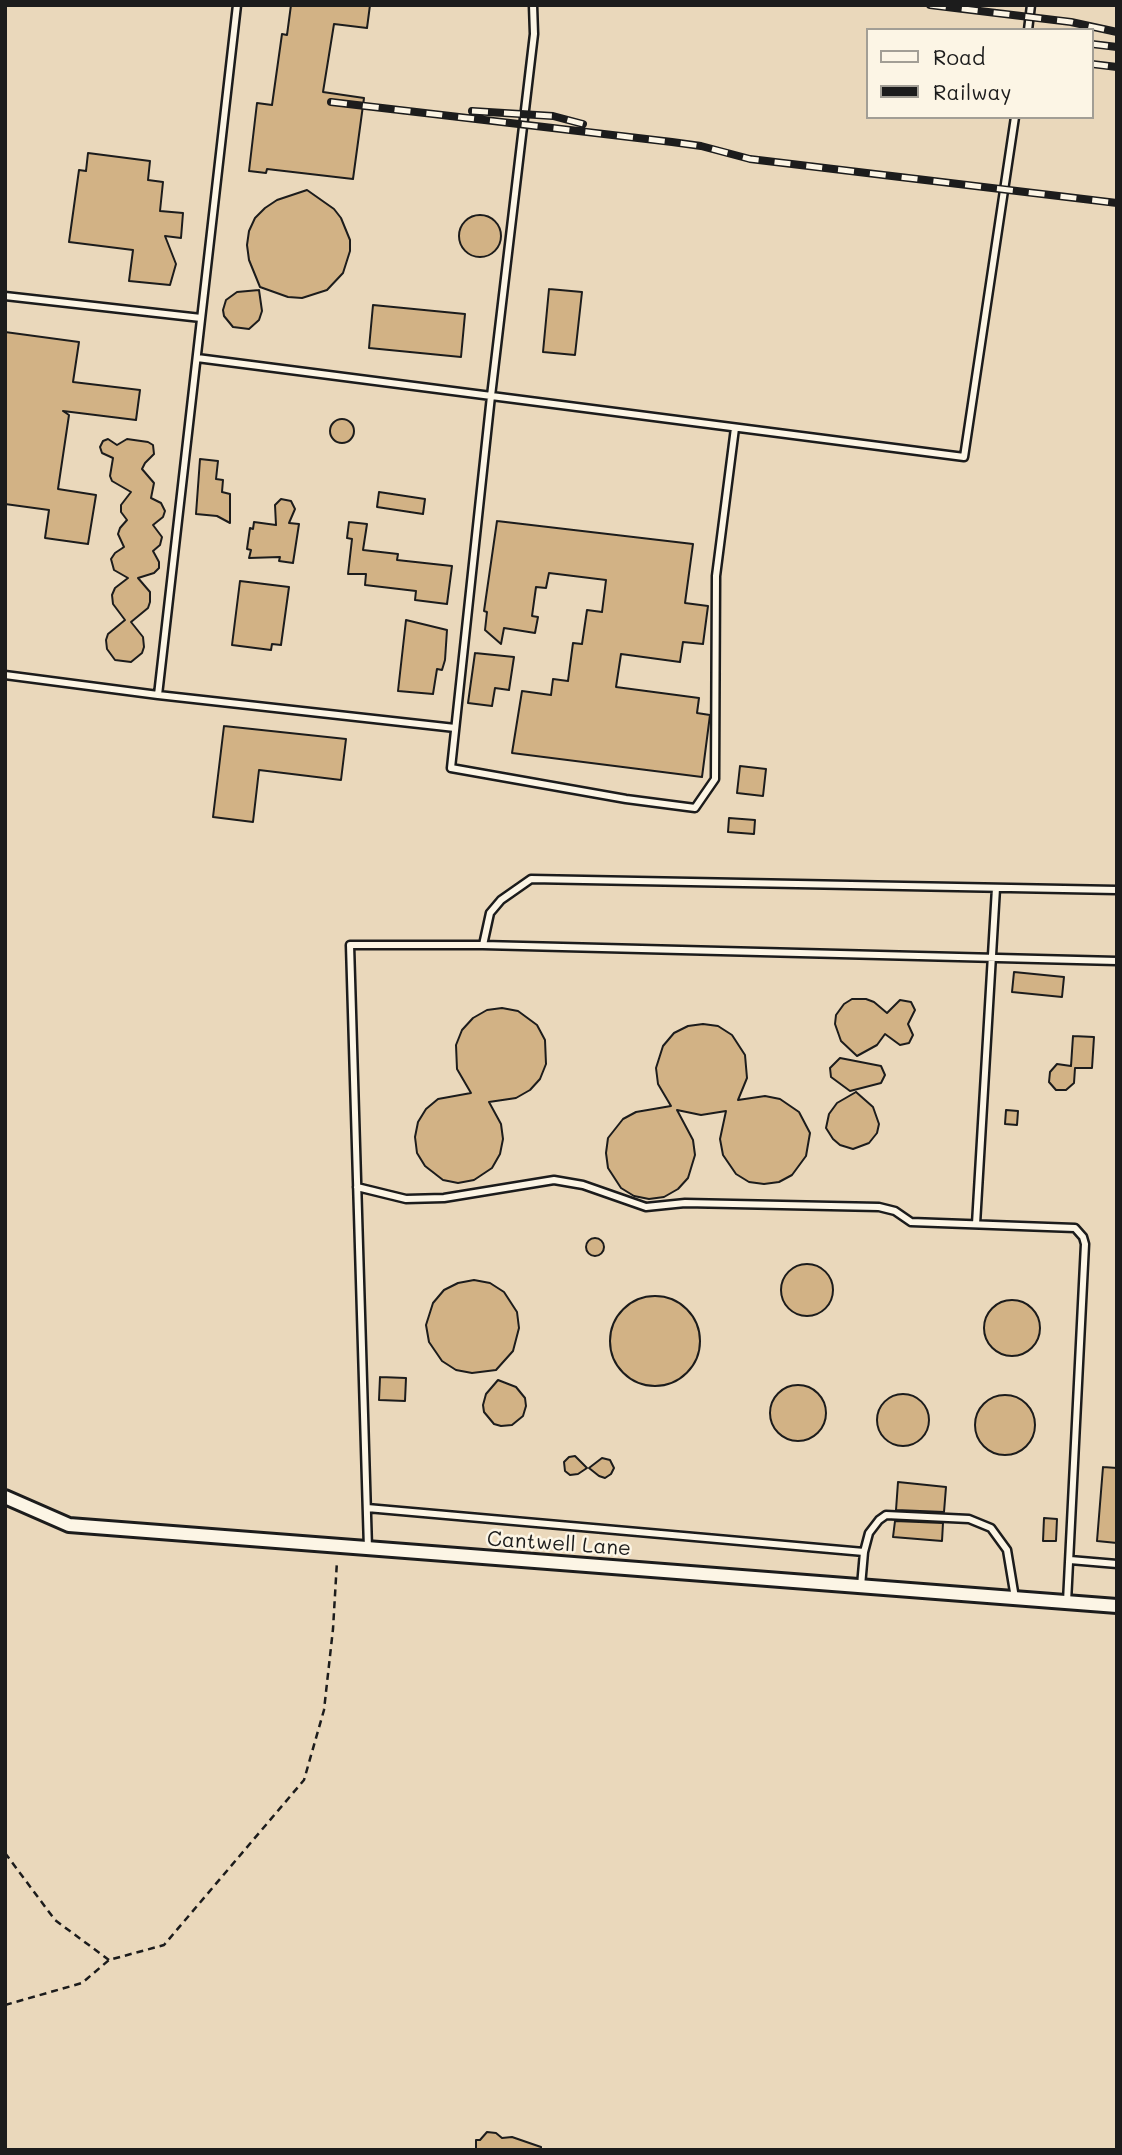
<!DOCTYPE html>
<style>
body{margin:0}
#map{position:relative;width:1122px;height:2155px;overflow:hidden;background:#f4e8d2;font-family:Mali,sans-serif}
canvas{display:block}
.frame{position:absolute;inset:0;border:7px solid #1c1c1c;pointer-events:none}
.legend{position:absolute;left:866px;top:28px;width:228px;height:91px;box-sizing:border-box;background:#fcf5e5;border:2px solid #a29e95;margin:0;padding:9px 12px;list-style:none;font-size:21px;color:#1c1c1c}
.legend li{display:flex;align-items:center;gap:14px;height:35px}
.legend b{width:35px;border:2px solid #a29e95}
</style>
<div id="map">
<canvas width="1122" height="2155"></canvas>
<div class="frame"></div>
<ul class="legend">
<li><b style="height:9px;background:#fcf5e5"></b>Road</li>
<li><b style="height:9px;background:#1c1c1c"></b>Railway</li>
</ul>
</div>
<script>
const g = document.querySelector('canvas').getContext('2d');
g.lineJoin = 'round';
function paint(path, color) {
  g.fillStyle = color;
  g.fill(path, 'evenodd');
}
function shape(rows) {
  const path = new Path2D();
  for (const r of rows) {
    if (r.length === 3) {
      path.moveTo(r[0] + r[2], r[1]);
      path.arc(r[0], r[1], r[2], 0, 2 * Math.PI);
      continue;
    }
    path.moveTo(r[0], r[1]);
    for (let i = 2; i < r.length; i += 2) path.lineTo(r[i], r[i + 1]);
  }
  return path;
}
function strokePath(path, color, width, dash) {
  g.strokeStyle = color;
  g.lineWidth = width;
  g.lineCap = dash ? 'butt' : 'round';
  g.setLineDash(dash || []);
  g.stroke(path);
}
function write(font, color, halo, rows, align = 'center') {
  g.font = font + ' Mali,sans-serif';
  g.lineWidth = 5;
  g.setLineDash([]);
  g.textBaseline = 'middle';
  g.strokeStyle = halo;
  g.fillStyle = color;
  for (const [text, x, y, turn = 0] of rows) {
    g.save();
    g.translate(x, y);
    g.rotate((+turn || 0) * Math.PI / 180);
    g.textAlign = isNaN(turn) ? turn : align;
    if (halo) g.strokeText(text, 0, 0);
    g.fillText(text, 0, 0);
    g.restore();
  }
}
paint(shape([
 [5,5,1117,5,1117,2150,5,2150],
 [868,30,1092,30,1092,117,868,117]
]), '#ead8bb');
const building = shape([
 [291,5,370,5,367,28,334,24,323,92,364,98,353,179,267,169,266,173,249,171,257,103,272,105,282,34,287,35,291,5],
 [88,153,150,161,148,180,163,182,160,211,183,213,181,238,165,236,176,264,170,285,129,281,133,250,69,242,79,170,86,171,88,153],
 [307,190,334,209,341,218,350,240,350,251,343,273,327,290,302,298,288,297,260,287,249,260,247,245,249,231,255,218,265,208,277,200,307,190],
 [480,236,21],
 [549,289,582,292,575,355,543,352,549,289],
 [259,290,262,311,259,320,249,329,233,327,224,316,223,310,226,300,237,292,259,290],
 [373,305,465,314,461,357,369,348,373,305],
 [5,332,79,342,73,382,140,390,136,420,63,411,69,415,58,489,96,495,88,544,45,538,49,510,5,504,5,332],
 [342,431,12],
 [108,439,117,445,127,439,148,442,153,445,154,454,145,463,142,469,154,483,151,498,161,503,165,511,163,517,153,525,162,537,160,545,153,551,159,562,159,568,154,573,138,578,150,592,150,602,148,608,131,622,143,637,144,647,142,653,131,662,115,660,107,649,106,640,108,634,125,620,113,604,112,595,115,588,128,578,114,570,111,559,115,553,124,547,118,534,120,528,127,520,121,512,121,505,131,492,112,481,110,476,113,458,102,453,100,447,103,441,108,439],
 [200,459,218,461,216,479,223,480,222,492,230,494,230,523,217,516,196,514,200,459],
 [379,492,425,499,423,514,377,507,379,492],
 [281,499,291,501,295,509,289,523,299,524,293,563,279,561,280,557,249,558,251,550,247,549,250,528,253,529,254,522,276,525,275,505,281,499],
 [497,521,693,544,685,603,708,606,703,644,683,642,680,662,621,654,616,687,699,698,697,713,710,715,702,777,512,753,522,691,551,695,553,679,568,681,573,643,582,644,587,610,602,612,606,580,549,573,546,588,536,587,532,616,538,617,535,633,504,628,501,644,485,630,487,612,484,611,497,521],
 [349,522,367,524,363,550,398,554,397,560,452,566,447,604,415,600,416,591,365,585,366,574,348,574,352,539,347,538,349,522],
 [240,581,289,587,281,645,272,644,271,650,232,645,240,581],
 [406,620,447,630,445,660,442,670,437,669,433,694,398,691,406,620],
 [475,653,514,657,509,690,495,688,492,706,468,703,475,653],
 [224,726,346,739,341,780,259,770,253,822,213,817,224,726],
 [740,766,766,769,763,796,737,793,740,766],
 [729,818,755,820,754,834,728,832,729,818],
 [1014,972,1064,977,1062,997,1012,992,1014,972],
 [852,999,866,999,874,1002,887,1013,900,1000,911,1002,915,1010,908,1024,913,1035,909,1043,900,1045,885,1034,877,1045,857,1056,841,1041,835,1024,836,1015,844,1004,852,999],
 [502,1008,518,1011,537,1025,545,1040,546,1064,540,1079,530,1090,516,1098,489,1102,501,1124,503,1139,500,1154,492,1168,474,1180,458,1183,443,1180,425,1166,417,1153,415,1137,418,1122,426,1109,438,1099,471,1093,457,1069,456,1045,462,1030,473,1018,487,1010,502,1008],
 [703,1024,718,1026,732,1035,745,1055,747,1078,738,1100,765,1096,780,1099,799,1112,810,1133,806,1156,792,1175,779,1182,764,1184,749,1182,736,1174,723,1155,720,1139,726,1111,701,1115,677,1110,693,1140,695,1155,688,1178,678,1189,664,1197,649,1199,634,1196,621,1188,608,1168,606,1153,608,1138,623,1119,636,1112,671,1106,658,1084,656,1068,663,1046,674,1033,688,1026,703,1024],
 [1073,1036,1094,1037,1092,1068,1075,1068,1074,1083,1066,1090,1056,1090,1049,1082,1050,1072,1057,1064,1071,1066,1073,1036],
 [840,1058,881,1066,885,1075,881,1083,850,1091,831,1077,830,1068,840,1058],
 [856,1092,873,1107,879,1124,877,1133,869,1143,853,1149,840,1145,833,1139,826,1128,829,1114,837,1103,856,1092],
 [1006,1110,1018,1111,1017,1125,1005,1124,1006,1110],
 [595,1247,9],
 [807,1290,26],
 [474,1280,490,1283,504,1292,517,1312,519,1328,513,1351,496,1370,472,1373,456,1370,442,1361,429,1342,426,1325,433,1303,444,1290,458,1283,474,1280],
 [655,1341,45],
 [1012,1328,28],
 [380,1377,406,1378,405,1401,379,1400,380,1377],
 [498,1380,516,1387,525,1398,526,1406,523,1416,512,1425,501,1426,494,1424,484,1412,483,1405,486,1394,498,1380],
 [798,1413,28],
 [903,1420,26],
 [1005,1425,30],
 [575,1456,587,1468,578,1474,570,1475,565,1471,564,1462,569,1457,575,1456],
 [602,1458,610,1460,614,1468,611,1474,605,1478,599,1476,589,1468,602,1458],
 [1103,1467,1117,1468,1117,1543,1097,1541,1103,1467],
 [898,1482,946,1487,944,1512,896,1510,898,1482],
 [1044,1518,1057,1519,1056,1541,1043,1541,1044,1518],
 [895,1521,943,1523,942,1541,893,1537,895,1521],
 [487,2132,496,2133,502,2138,512,2137,541,2147,541,2150,476,2150,476,2140,480,2140,487,2132]
]);
paint(building, '#d2b285');
strokePath(building, '#1c1c1c', 2);
const service = shape([
 [533,5,534,34,491,396,451,768,626,799,695,808,715,779,716,576,735,428],
 [1028,30,1031,5],
 [5,296,201,318],
 [197,358,964,457,1015,117],
 [5,675,158,695,237,5],
 [158,695,455,728],
 [483,945,1117,961],
 [357,1187,406,1199,444,1198,554,1180,583,1185,646,1207,685,1203,879,1207,895,1211,911,1222,1075,1228,1083,1237,1085,1244,1067,1602],
 [976,1224,996,888],
 [367,1508,864,1552,861,1586],
 [368,1549,350,945,483,945,490,913,501,900,531,879,1117,890],
 [864,1552,869,1533,879,1520,886,1515,969,1519,991,1528,1007,1550,1015,1598],
 [1070,1560,1117,1564]
]);
const minor = shape([
 [5,1497,69,1525,1117,1606]
]);
strokePath(service, '#1c1c1c', 11);
strokePath(minor, '#1c1c1c', 18);
strokePath(shape([
 [5,1853,55,1920,109,1960],
 [5,2005,82,1983,109,1960,164,1945,304,1780,324,1710,333,1629,337,1561]
]), '#1c1c1c', 2.5, [7, 5]);
strokePath(service, '#fcf5e5', 6);
strokePath(minor, '#fcf5e5', 12);
const rail = shape([
 [930,5,1071,22,1117,32],
 [1092,44,1117,47],
 [1092,64,1117,67],
 [331,102,672,142,701,146,750,159,1117,203],
 [472,111,553,116,583,124]
]);
strokePath(rail, '#1c1c1c', 8);
strokePath(rail, '#fcf5e5', 5, [16]);
write('21px', '#1c1c1c', '#fcf5e5', [
 ["Cantwell Lane",559,1544,4]
]);
</script>
